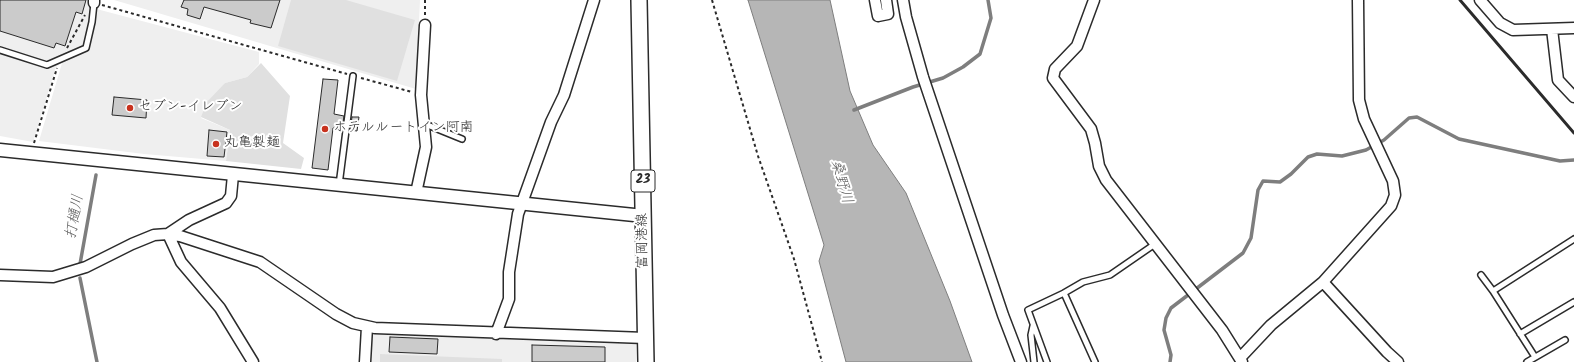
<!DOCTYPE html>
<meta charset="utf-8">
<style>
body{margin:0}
canvas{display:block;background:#fff}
</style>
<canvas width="1574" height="362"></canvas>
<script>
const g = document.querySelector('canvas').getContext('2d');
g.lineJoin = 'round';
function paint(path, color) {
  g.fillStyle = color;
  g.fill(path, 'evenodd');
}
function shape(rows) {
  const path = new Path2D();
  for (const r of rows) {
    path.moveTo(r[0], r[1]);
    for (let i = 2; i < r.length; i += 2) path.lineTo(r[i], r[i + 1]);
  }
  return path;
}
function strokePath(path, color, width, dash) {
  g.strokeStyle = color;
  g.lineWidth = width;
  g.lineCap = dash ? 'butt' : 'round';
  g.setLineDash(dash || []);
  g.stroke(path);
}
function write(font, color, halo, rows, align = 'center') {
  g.font = font + ' Kalam,"Klee One",sans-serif';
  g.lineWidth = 4;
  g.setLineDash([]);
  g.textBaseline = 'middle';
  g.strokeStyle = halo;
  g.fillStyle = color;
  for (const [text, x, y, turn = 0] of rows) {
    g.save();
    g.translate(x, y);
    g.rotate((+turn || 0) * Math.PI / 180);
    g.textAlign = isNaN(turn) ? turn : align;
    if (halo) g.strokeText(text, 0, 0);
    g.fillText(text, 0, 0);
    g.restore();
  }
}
paint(shape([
 [0,0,90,0,89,7,259,52,259,64,247,77,225,83,201,118,230,130,226,161,144,154,39,141,62,63,56,67,33,142,0,136],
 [114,0,420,0,416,89],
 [371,334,636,342,636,362,370,362]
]), '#efefef');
paint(shape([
 [291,0,346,0,415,20,397,81,278,46],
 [261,63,290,96,283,143,304,158,301,169,226,161,230,130,201,117,207,102,225,83,247,77],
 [380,354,502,359,502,362,380,362]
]), '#e0e0e0');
const water = shape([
 [748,0,830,0,850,91,873,145,906,193,950,301,972,362,846,362,819,261,824,245,748,0]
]);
paint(water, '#b6b6b6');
strokePath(water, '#7e7e7e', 1);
strokePath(shape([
 [854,110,913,87,943,78,963,67,980,54,991,18,988,0],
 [80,264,96,175],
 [80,278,97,362],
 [1170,362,1171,355,1164,330,1166,318,1171,308,1243,253,1251,238,1258,190,1263,181,1280,182,1291,174,1308,157,1317,154,1342,156,1366,150,1384,140,1409,118,1417,117,1459,139,1560,161,1574,160]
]), '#7e7e7e', 3.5);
const building = shape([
 [0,0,86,0,82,14,76,12,65,46,56,43,54,48,0,31,0,0],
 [184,0,280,0,271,28,250,23,251,20,204,7,200,19,187,15,188,9,181,7,184,0],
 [323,79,338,80,334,114,344,116,342,129,333,128,328,170,312,168,323,79],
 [114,97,147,100,146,118,112,115,114,97],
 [352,117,359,117,357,131,350,130,352,117],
 [209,130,227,132,224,157,207,156,209,130],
 [390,337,438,339,437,354,389,352,390,337],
 [532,345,605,347,605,362,532,362,532,345]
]);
paint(building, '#cbcbcb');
strokePath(building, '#2b2b2b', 1);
const service = shape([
 [0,50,47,65,86,48,92,22,94,3],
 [425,124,462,139],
 [339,185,353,76],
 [1481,275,1493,291,1574,239],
 [1493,291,1535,357],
 [1033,326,1031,335,1034,362],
 [1520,334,1574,302],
 [1047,362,1028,310,1064,293],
 [1095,362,1064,293,1083,282,1110,275,1155,244],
 [1527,362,1565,340]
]);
const minor = shape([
 [875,0,878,16,888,14,886,0],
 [903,0,906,17,923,77,1003,315,1021,362],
 [1094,0,1077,46,1055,69,1053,78,1091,129,1095,143,1099,166,1106,180,1222,330,1242,362],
 [1480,0,1500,23,1513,30,1574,28],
 [94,3,94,0],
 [1552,29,1558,80,1574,97],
 [233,175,231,196,226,203,189,220,168,234,181,262,220,308,253,362],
 [416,193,426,147,421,95,425,25],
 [0,275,53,277,86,267,132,244,154,235,168,234,180,236,260,262,336,314,353,323,375,328,645,338],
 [1323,282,1387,352,1398,362],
 [496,334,509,299,509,272,518,214,551,122,564,95,594,0],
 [1240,358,1271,325,1323,282,1391,206,1395,195,1393,181,1364,119,1359,100,1358,0],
 [365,362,367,327]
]);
const tertiary = shape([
 [0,150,644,216]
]);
const primary = shape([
 [639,0,646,362]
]);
strokePath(service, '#2b2b2b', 8);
strokePath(minor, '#2b2b2b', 13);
strokePath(tertiary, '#2b2b2b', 15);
strokePath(primary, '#2b2b2b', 18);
strokePath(shape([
 [712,0,758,156,794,259,822,362],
 [102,5,347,74],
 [425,15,425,0],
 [67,48,85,15],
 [361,78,412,92],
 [34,143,57,68]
]), '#2b2b2b', 2, [3, 3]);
strokePath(service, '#fff', 5);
strokePath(minor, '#fff', 10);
strokePath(tertiary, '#fff', 12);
strokePath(primary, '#fff', 15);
strokePath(shape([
 [1460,0,1574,133]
]), '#2b2b2b', 3);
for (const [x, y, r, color] of [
 [130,108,4,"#c8321e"],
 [325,129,4,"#c8321e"],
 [216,144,4,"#c8321e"]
]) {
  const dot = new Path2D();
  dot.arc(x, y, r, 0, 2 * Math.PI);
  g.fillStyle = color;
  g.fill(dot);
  strokePath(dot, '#fff', 1.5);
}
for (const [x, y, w] of [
 [643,181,24]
]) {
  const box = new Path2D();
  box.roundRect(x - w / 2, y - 11, w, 22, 3);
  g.fillStyle = '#fff';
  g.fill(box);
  strokePath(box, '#2b2b2b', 1);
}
write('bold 13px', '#2b2b2b', null, [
 ["23",643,181]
]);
write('14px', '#2b2b2b', '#fff', [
 ["セブン-イレブン",138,108],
 ["ホテルルートイン阿南",333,129],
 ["丸亀製麺",224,144]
], 'left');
write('14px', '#2b2b2b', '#fff', [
 ["富岡港線",644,241,-91]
]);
write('italic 15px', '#5c5c5c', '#fff', [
 ["桑野川",840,182,74],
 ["打樋川",76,217,-80]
]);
</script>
